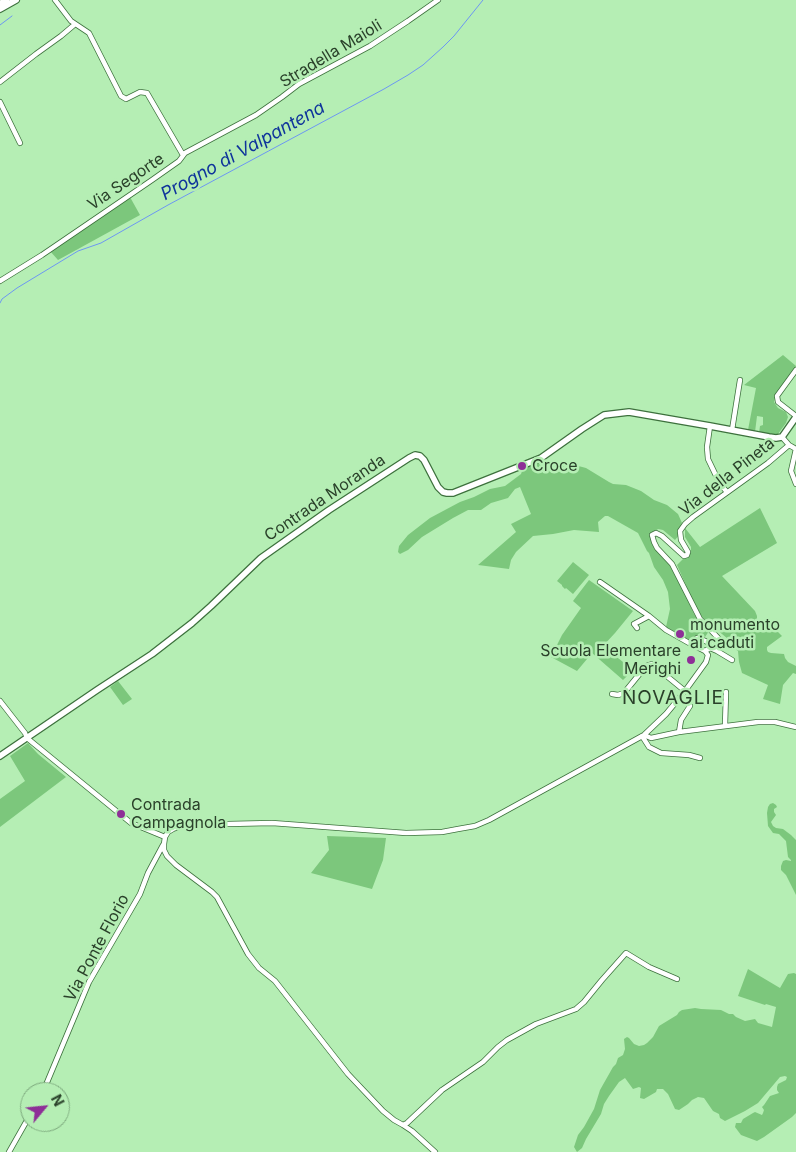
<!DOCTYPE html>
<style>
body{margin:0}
#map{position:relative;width:796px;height:1152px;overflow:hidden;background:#b5eeb4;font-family:Inter,sans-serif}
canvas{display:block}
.north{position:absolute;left:20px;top:1082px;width:50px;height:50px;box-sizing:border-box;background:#b5eeb4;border:1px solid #7da97d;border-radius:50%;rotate:62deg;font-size:14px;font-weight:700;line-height:20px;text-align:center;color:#2a412a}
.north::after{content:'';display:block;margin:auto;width:18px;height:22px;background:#8e2f97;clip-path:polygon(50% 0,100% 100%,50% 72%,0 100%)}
</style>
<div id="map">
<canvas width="796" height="1152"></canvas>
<div class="north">N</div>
</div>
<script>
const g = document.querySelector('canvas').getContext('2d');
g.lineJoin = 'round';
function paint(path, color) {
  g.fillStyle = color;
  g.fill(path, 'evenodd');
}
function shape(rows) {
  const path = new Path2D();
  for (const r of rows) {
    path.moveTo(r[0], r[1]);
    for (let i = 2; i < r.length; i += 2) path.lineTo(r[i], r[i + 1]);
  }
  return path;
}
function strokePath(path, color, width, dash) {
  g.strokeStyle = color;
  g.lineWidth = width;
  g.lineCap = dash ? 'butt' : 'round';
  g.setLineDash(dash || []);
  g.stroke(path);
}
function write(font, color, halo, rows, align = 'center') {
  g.font = font + ' Inter,sans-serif';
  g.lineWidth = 5;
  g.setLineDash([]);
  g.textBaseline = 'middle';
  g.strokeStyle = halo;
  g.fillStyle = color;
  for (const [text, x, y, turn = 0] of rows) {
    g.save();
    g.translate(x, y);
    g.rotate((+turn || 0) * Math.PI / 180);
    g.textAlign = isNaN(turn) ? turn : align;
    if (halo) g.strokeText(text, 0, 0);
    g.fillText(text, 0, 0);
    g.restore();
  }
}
paint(shape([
 [130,197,140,215,58,260,50,251],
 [783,355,796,366,779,390,775,397,774,402,778,408,786,412,788,417,786,423,778,434,774,435,759,433,760,426,763,425,763,417,757,416,755,432,748,430,756,388,744,385],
 [539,459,552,463,560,462,567,463,586,468,609,482,613,484,626,485,641,491,654,500,667,505,678,514,682,523,680,528,680,534,675,540,663,530,658,529,654,532,654,541,670,561,694,614,701,624,709,631,705,637,697,636,692,638,689,641,689,646,666,627,670,609,668,592,663,580,654,567,649,553,647,551,638,533,608,516,605,516,598,522,599,532,574,530,553,534,533,536,516,552,511,560,509,569,478,565,516,532,511,524,531,514,520,487,515,489,508,498,491,503,481,510,468,510,453,518,422,537,408,550,400,554,398,552,399,546,408,535,430,518,460,502,474,497,490,489,505,486,521,474,524,466],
 [760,508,777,543,722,576,755,611,757,616,757,619,760,623,763,629,778,632,782,636,767,647,767,650,768,652,771,653,784,654,785,658,788,662,796,666,796,674,793,673,783,685,780,704,763,699,768,685,742,673,739,662,738,651,729,645,728,639,704,619,697,610,677,565,685,557,689,555,691,552,691,547,685,537,685,528,700,547],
 [573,562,589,575,573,594,566,588,565,589,562,586,562,585,557,581],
 [589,580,633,611,615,633,603,646,633,670,623,680,592,653,577,671,551,657,562,635,581,608,573,601],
 [118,681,132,699,123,705,110,687],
 [28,743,38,754,66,777,0,827,0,799,25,781,10,756],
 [773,803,776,805,777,807,774,809,774,812,776,815,771,822,773,826,776,828,783,829,791,835,796,840,796,895,786,875,781,870,781,866,783,861,786,860,791,861,791,860,788,857,786,841,779,834,773,833,768,826,767,813,768,807,770,804],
 [327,836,386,838,383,860,372,889,311,873,329,850],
 [748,969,780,988,788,974,794,973,796,974,796,1113,792,1117,764,1137,757,1141,741,1135,735,1127,736,1123,741,1123,743,1119,753,1113,755,1112,762,1115,763,1113,764,1110,762,1107,764,1105,770,1096,779,1093,777,1090,777,1087,778,1084,786,1080,787,1077,785,1076,780,1077,758,1103,745,1111,725,1121,720,1118,719,1114,713,1111,704,1098,698,1097,692,1100,688,1104,679,1110,675,1109,668,1094,663,1089,657,1089,656,1092,644,1099,640,1098,641,1088,639,1087,633,1089,625,1078,619,1082,609,1096,604,1104,601,1114,586,1139,582,1148,577,1152,574,1147,578,1135,584,1127,594,1109,600,1090,613,1067,616,1064,618,1058,623,1055,625,1049,624,1039,627,1037,629,1038,634,1044,639,1046,644,1045,647,1043,653,1037,659,1026,677,1015,679,1012,682,1010,695,1008,701,1009,721,1010,729,1014,733,1014,736,1017,745,1021,755,1019,758,1023,772,1027,776,1007,766,1004,765,1005,738,996]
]), '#7cc77c');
strokePath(shape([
 [0,25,12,16],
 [0,303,2,299,17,288,78,251,101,243,168,205,384,89,408,75,423,65,443,47,454,36,483,0]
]), '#6c96f2', 1);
const minor = shape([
 [55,0,71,21,89,33,121,96,126,99,140,92,147,93,183,155],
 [0,82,36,54,61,36,74,25],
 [0,102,20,143],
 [0,281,42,255,152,180,179,161,185,153,256,115,282,97,299,84,370,46,408,21,438,0],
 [796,370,777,396,778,402,796,416],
 [710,426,707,447,708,459,720,484,727,492],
 [732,430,740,380],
 [782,437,789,445,796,449,791,471,796,484],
 [600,582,649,616,634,624,637,628],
 [649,616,666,630,689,643,693,643,695,646,705,651,708,655,706,662,685,691,666,714,644,735,489,820,475,826,458,829,442,832,406,833,272,823,184,825,173,829,168,832,165,837,164,844,164,850,167,856,176,865,212,892,217,897,248,954,259,968,275,981,348,1074,383,1111,394,1120,403,1125,407,1123,442,1090,483,1062,498,1047,507,1040,536,1024,576,1009,584,1002,602,980,626,953,649,967,677,979],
 [693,643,695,640,697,638,703,640,716,646,722,647,723,643,700,619,672,564,657,548,654,542,652,535,656,533,662,536,684,556,687,555,688,552,681,540,680,531,685,524,693,517,768,463,789,445],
 [705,651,710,648,717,651,732,660],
 [612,694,618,695,624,693,646,666,652,664,685,691],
 [0,701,25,733,27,738,131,823,165,837],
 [725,726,726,692],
 [679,732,681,720,690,706],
 [644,735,651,738,679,732,758,722,775,722,796,727],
 [642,736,649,747,661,753,689,755,700,758],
 [43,1092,89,982,140,894,148,873,163,845],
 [403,1125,412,1131,435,1152],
 [9,1152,30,1115]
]);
const tertiary = shape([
 [0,756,97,690,152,654,192,623,211,606,261,558,329,510,409,458,415,455,420,456,424,460,438,487,443,492,447,493,453,493,541,458,582,429,604,415,629,412,710,426,769,437,776,438,782,437,796,417]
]);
const secondary = shape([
 [0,4,6,0],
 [0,9,16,0]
]);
strokePath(minor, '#3d713d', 6);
strokePath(tertiary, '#3d713d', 8);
strokePath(secondary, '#3d713d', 8);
strokePath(minor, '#fff', 4.5);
strokePath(tertiary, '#fff', 5.5);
strokePath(secondary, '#fff', 6);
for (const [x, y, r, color] of [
 [522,466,5,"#8e2f97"],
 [680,634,5,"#8e2f97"],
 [691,660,5,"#8e2f97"],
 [121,814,5,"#8e2f97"]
]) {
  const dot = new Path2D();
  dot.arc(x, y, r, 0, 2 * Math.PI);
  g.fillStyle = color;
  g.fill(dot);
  strokePath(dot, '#b5eeb4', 2);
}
write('16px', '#2a412a', '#b5eeb4', [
 ["Stradella Maioli",331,54,-31],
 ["Via Segorte",126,182,-34],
 ["Via della Pineta",727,477,-38],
 ["Contrada Moranda",325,498,-34],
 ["Via Ponte Florio",97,948,-62]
]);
write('16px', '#2a412a', '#b5eeb4', [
 ["Croce",532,466],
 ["monumento",690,625],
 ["ai caduti",690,643],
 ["Scuola Elementare",681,651,"right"],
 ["Merighi",681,669,"right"],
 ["Contrada",131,805],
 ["Campagnola",131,823]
], 'left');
write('italic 18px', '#0f349b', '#b5eeb4', [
 ["Progno di Valpantena",243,151,-29]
]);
g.letterSpacing = '1px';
write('19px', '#2a412a', '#b5eeb4', [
 ["NOVAGLIE",673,698]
]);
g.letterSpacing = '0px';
</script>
